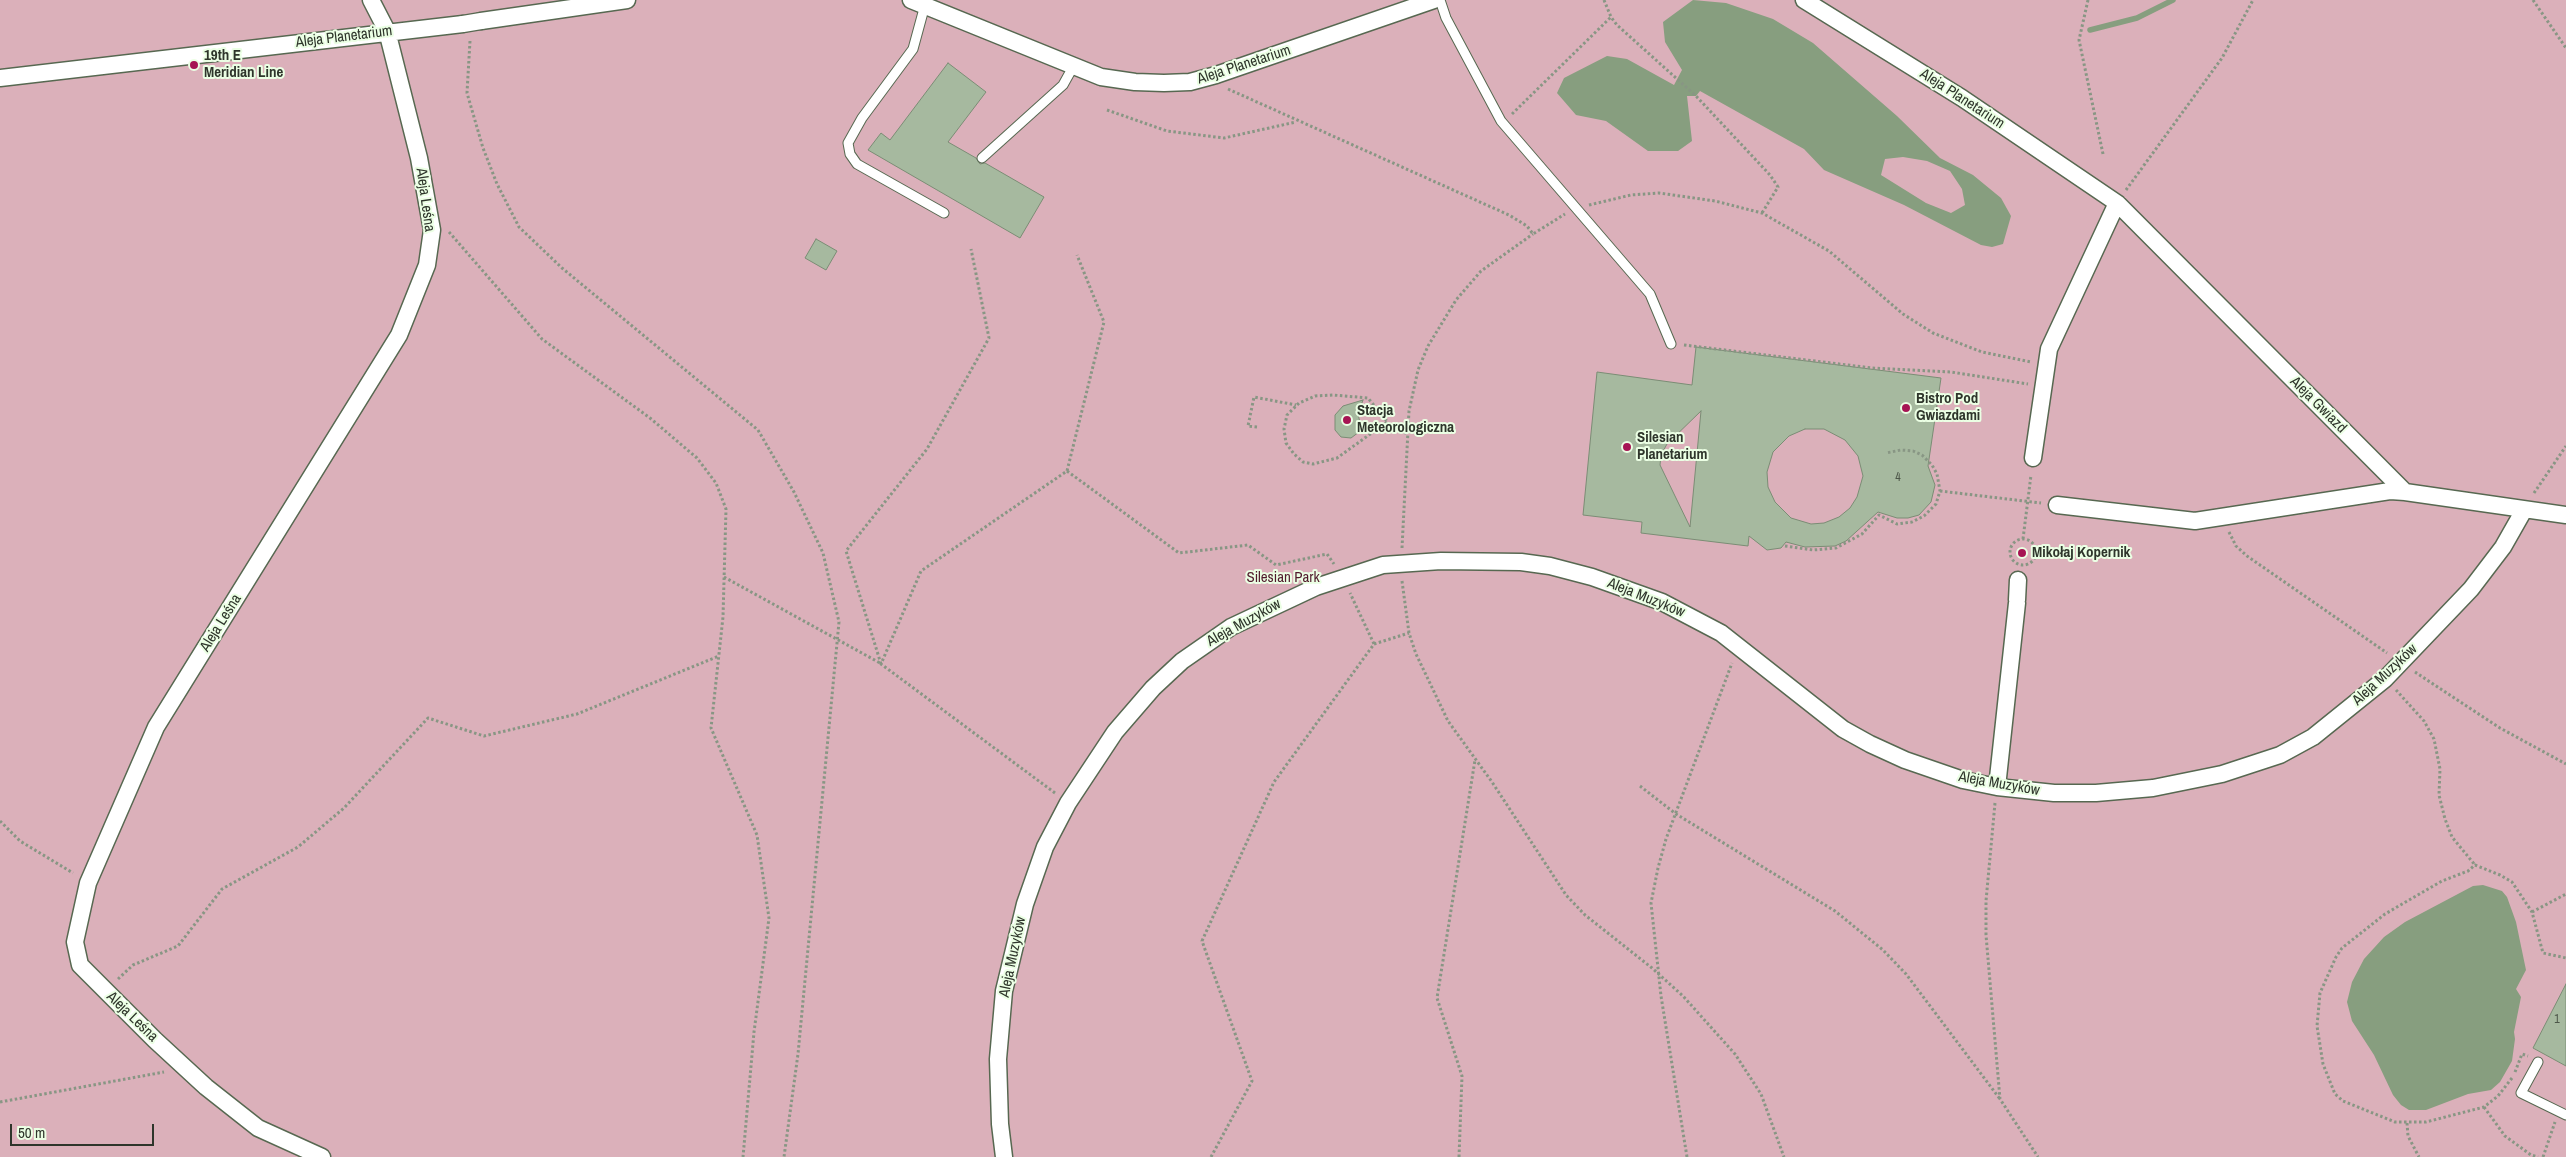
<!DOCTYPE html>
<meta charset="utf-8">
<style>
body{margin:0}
#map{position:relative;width:2566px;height:1157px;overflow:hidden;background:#ddf1d7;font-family:"Archivo Narrow",sans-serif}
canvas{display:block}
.scale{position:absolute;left:10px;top:1124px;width:144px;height:22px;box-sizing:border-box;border:2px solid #2e352b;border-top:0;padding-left:6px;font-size:15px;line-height:18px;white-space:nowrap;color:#2e352b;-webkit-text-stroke:4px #ebffe4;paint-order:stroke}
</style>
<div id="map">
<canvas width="2566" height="1157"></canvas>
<div class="scale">50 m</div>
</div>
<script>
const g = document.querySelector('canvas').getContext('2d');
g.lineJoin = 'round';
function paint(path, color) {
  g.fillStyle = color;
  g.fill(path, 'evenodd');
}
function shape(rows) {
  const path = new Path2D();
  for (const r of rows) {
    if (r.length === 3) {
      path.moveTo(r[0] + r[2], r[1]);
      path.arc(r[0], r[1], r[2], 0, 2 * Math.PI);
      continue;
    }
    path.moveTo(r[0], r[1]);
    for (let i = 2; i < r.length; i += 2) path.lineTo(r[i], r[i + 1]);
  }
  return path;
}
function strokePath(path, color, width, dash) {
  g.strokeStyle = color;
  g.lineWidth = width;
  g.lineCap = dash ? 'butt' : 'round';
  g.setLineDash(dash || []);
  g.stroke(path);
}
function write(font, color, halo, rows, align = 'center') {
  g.font = font + ' "Archivo Narrow",sans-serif';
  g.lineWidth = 4;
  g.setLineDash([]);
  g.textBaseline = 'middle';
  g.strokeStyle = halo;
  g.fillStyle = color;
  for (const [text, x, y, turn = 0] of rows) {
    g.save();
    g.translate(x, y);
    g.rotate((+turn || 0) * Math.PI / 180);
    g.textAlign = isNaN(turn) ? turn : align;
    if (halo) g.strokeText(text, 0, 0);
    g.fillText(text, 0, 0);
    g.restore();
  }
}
paint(shape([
 [0,0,2566,0,2566,1157,0,1157]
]), '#dbb0ba');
paint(shape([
 [1693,0,1726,3,1773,19,1813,43,1897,116,1940,158,1973,175,2001,198,2011,216,2003,244,1992,247,1981,245,1904,205,1824,170,1804,149,1700,91,1696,96,1687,96,1692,141,1678,151,1648,151,1606,121,1576,115,1557,93,1564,78,1607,56,1627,59,1674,85,1682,70,1665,42,1663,22],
 [1903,157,1927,161,1950,171,1962,189,1965,205,1951,213,1926,203,1881,175,1885,159],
 [2483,885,2502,891,2507,897,2516,922,2526,970,2516,989,2521,997,2514,1032,2515,1039,2512,1061,2500,1082,2491,1090,2468,1094,2426,1110,2409,1110,2401,1105,2393,1095,2374,1055,2352,1021,2347,1002,2352,982,2364,959,2384,937,2405,922,2473,886]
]), '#879e7f');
strokePath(shape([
 [2090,30,2137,18,2173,0]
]), '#879e7f', 5.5);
const building = shape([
 [948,63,986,92,948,142,976,158,980,164,985,163,1044,197,1020,238,868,150,881,133,890,140,948,63],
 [816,239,837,251,826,270,805,258,816,239],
 [1696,347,1941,378,1928,466,1935,485,1931,502,1919,515,1908,518,1897,518,1878,512,1846,541,1835,546,1805,547,1786,542,1781,548,1767,550,1749,536,1748,546,1641,533,1642,522,1583,515,1597,372,1692,385,1696,347],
 [1701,411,1690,527,1660,465,1661,455,1667,444,1701,411],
 [1805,429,1824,429,1845,440,1858,456,1863,476,1857,497,1850,508,1839,517,1824,523,1811,524,1791,518,1775,502,1768,487,1767,472,1773,452,1789,436,1805,429],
 [1363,400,1358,414,1361,427,1359,432,1351,438,1341,437,1335,430,1335,415,1343,406,1363,400],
 [2566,984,2566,1066,2533,1048,2566,984]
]);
paint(building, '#a6b99f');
strokePath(building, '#7b8d75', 1);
const lane = shape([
 [1440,0,1446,18,1501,121,1650,294,1671,344],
 [925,5,913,49,862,118,848,143,850,154,857,164,944,213],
 [982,158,1063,85,1073,67],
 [2538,1062,2521,1093,2566,1115]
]);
const street = shape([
 [911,0,1101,77,1135,82,1164,83,1190,82,1216,75,1434,0],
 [1804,0,1962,98,2117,203,2405,492,2566,515],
 [481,21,627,0],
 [0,78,463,24],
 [2033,458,2049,349,2117,203],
 [2057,505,2195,521,2390,491,2405,492],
 [2017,600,2018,580],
 [1997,787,2017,603],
 [322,1157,258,1128,206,1087,155,1040,80,965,75,942,88,883,156,727,399,335,427,265,432,230,419,158,387,31,371,0],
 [1004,1157,1000,1124,998,1059,1004,991,1025,904,1045,847,1068,803,1115,732,1153,688,1182,661,1231,627,1316,587,1383,565,1441,561,1521,562,1550,566,1592,577,1662,602,1721,633,1843,729,1870,744,1905,760,1963,780,1997,787,2054,793,2096,793,2153,788,2222,774,2280,755,2313,737,2385,679,2471,589,2503,547,2524,510]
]);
strokePath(lane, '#576851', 11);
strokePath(street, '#576851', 19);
strokePath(shape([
 [1604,0,1611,17,1617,25,1696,96,1770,175,1778,187,1762,213],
 [2088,0,2079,40,2103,154],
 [2533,0,2566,48],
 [470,41,467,93,483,148,497,184,519,227,562,268,758,430,794,492,823,553,839,622,798,1054,784,1157],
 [1228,89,1509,215,1527,226,1533,234,1565,214],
 [1107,110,1167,131,1224,138,1296,122],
 [1512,114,1611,17],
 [2126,190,2222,58,2253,0],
 [1589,205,1631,195,1659,193,1715,201,1762,213,1829,251,1903,314,1933,333,1982,352,2031,362],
 [449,232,542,339,650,418,697,458,716,483,726,509,723,617,711,728,757,835,769,918,754,1032,743,1157],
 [1684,345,1872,368,1951,372,2028,384],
 [1387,422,1337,458,1313,464,1303,462,1294,454,1286,443,1284,429,1287,415,1299,403,1315,396,1333,395,1368,398,1395,431,1406,433],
 [1257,427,1248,426,1254,397,1296,405],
 [1067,471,1179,553,1248,545,1276,565,1327,554,1334,564],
 [1940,491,2041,503],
 [2534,493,2566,446],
 [2229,532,2236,546,2247,556,2387,653],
 [2023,552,13],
 [2023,539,2031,475],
 [1785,546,1813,550,1836,548,1862,534,1879,515,1897,524,1912,522,1924,516,1936,504,1940,491,1937,474,1932,465,1922,455,1913,451,1901,450,1886,453],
 [1402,548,1409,411,1418,370,1428,346,1456,300,1481,271,1533,234],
 [724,577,880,663],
 [1402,581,1409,633,1416,654,1448,721,1492,782,1566,895,1585,915,1652,968,1683,996,1735,1054,1761,1094,1784,1157],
 [1374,644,1409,633],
 [881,664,846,551,927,449,989,338,971,249],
 [2415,672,2500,728,2566,764],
 [2396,690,2424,721,2434,739,2440,769,2439,795,2445,819,2452,837,2475,865],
 [1640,786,1676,814,1835,911,1883,950,1906,974,2000,1099],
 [1055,793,881,664,921,571,1067,471,1104,322,1077,255],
 [1995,803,1986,901,1986,935,2000,1099,2038,1157],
 [0,821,20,841,73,873],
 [2532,912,2566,894],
 [118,979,133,965,178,946,222,889,298,847,344,808,428,718,484,736,577,714,719,656],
 [2515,1072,2522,1054,2528,1056],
 [2512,1078,2498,1096,2484,1107,2426,1122,2395,1122,2343,1101,2335,1094,2323,1064,2317,1026,2320,993,2336,957,2342,948,2385,914,2442,881,2468,871,2475,865,2500,875,2512,882,2532,912,2543,953,2566,958],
 [0,1102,164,1072],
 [2484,1107,2505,1136,2531,1155,2538,1157],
 [2407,1123,2408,1136,2419,1157],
 [1211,1157,1252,1081,1202,941,1274,782,1374,644,1350,593],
 [1459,1157,1462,1076,1437,998,1475,760],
 [1687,1157,1661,996,1651,903,1658,868,1666,839,1732,663],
 [2543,1157,2555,1122]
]), '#889684', 3, [2.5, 2.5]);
strokePath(lane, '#fff', 9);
strokePath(street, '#fff', 16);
const streetBridge = shape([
 [463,24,481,21]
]);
strokePath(streetBridge, '#576851', 19, []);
strokePath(streetBridge, '#fff', 16);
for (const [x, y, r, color] of [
 [194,65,5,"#a61554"],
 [1906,408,5,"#a61554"],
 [1347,420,5,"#a61554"],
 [1627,447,5,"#a61554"],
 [2022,553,5,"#a61554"]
]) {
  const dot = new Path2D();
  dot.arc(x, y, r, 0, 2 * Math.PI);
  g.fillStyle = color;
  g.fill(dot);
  strokePath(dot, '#ebffe4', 2);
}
write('12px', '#4c5648', null, [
 ["4",1898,478],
 ["1",2557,1020]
]);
write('15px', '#2e352b', '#ebffe4', [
 ["Aleja Planetarium",344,37,-7],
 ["Aleja Planetarium",1244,65,-18],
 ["Aleja Planetarium",1962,99,33],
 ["Aleja Leśna",425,200,82],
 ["Aleja Gwiazd",2318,405,45],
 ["Aleja Muzyków",1646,598,22],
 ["Aleja Leśna",221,623,-58],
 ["Aleja Muzyków",1244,623,-29],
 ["Aleja Muzyków",2385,675,-43],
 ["Aleja Muzyków",1999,784,10],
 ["Aleja Muzyków",1013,957,-78],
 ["Aleja Leśna",132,1017,44]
]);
write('bold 15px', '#2e352b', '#ebffe4', [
 ["19th E",204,56],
 ["Meridian Line",204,73],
 ["Bistro Pod",1916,399],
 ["Gwiazdami",1916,416],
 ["Stacja",1357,411],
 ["Meteorologiczna",1357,428],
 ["Silesian",1637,438],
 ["Planetarium",1637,455],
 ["Mikołaj Kopernik",2032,553]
], 'left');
write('15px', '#501a2c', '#ebffe4', [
 ["Silesian Park",1283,578]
]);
</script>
